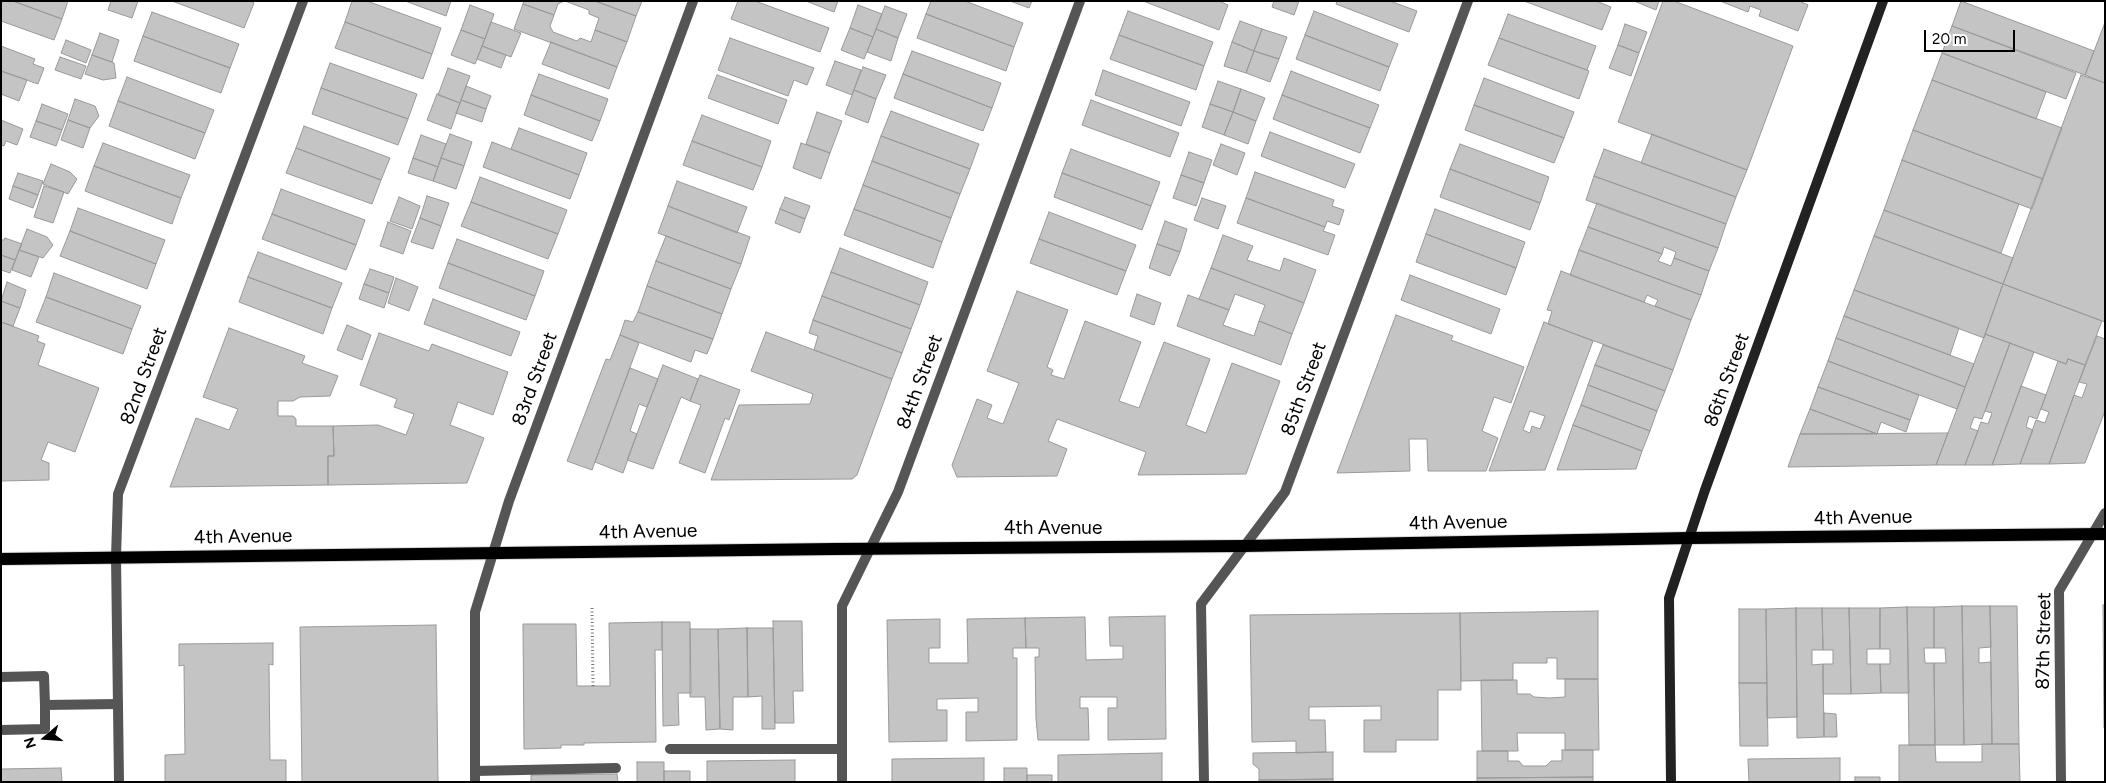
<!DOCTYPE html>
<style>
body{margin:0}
#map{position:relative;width:2106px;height:783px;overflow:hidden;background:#fff;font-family:Figtree,sans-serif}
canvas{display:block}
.frame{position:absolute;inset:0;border:2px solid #000;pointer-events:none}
.north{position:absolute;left:20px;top:713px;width:50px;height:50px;-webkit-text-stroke:4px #fff;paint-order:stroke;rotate:252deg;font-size:14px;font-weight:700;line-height:20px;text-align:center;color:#000}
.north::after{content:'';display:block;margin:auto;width:18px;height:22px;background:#000;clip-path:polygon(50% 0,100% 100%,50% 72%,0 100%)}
.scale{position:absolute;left:1924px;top:30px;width:91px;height:22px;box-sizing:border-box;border:2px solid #000;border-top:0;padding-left:6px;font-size:15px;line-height:18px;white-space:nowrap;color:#000;-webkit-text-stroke:4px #fff;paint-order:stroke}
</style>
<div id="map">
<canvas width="2106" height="783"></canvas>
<div class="frame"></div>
<div class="north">N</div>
<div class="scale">20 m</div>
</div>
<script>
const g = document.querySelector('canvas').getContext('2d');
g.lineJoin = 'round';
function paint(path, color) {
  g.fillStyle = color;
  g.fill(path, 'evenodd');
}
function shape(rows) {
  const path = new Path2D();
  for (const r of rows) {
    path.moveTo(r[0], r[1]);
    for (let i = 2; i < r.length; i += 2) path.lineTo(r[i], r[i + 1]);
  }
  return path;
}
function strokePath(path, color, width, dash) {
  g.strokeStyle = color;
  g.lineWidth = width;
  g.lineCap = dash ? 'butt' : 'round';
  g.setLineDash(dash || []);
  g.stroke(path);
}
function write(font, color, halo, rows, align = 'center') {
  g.font = font + ' Figtree,sans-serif';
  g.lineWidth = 5;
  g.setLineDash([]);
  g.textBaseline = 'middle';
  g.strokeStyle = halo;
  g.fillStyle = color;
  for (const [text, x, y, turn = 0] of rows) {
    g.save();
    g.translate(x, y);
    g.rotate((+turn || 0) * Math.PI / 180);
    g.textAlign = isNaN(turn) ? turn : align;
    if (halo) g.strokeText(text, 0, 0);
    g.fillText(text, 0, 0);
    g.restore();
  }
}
const building = shape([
 [1,1,13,1,62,19,54,40,1,21,1,1],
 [13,1,68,1,62,19,13,1],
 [111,1,138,1,132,18,108,10,111,1],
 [172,1,250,1,254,3,244,28,172,1],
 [352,1,367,1,441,28,432,54,345,22,352,1],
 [405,1,451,1,446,16,405,1],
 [524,1,564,1,558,4,554,15,523,4,524,1],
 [565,1,595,1,636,16,627,42,595,30,599,18,589,14,589,10,565,1],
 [595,1,642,1,636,16,595,1],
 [738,1,755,1,829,28,820,52,731,19,738,1],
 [806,1,838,1,834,12,806,1],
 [931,1,965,1,1023,23,1014,47,926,14,931,1],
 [1010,1,1032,1,1029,8,1010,1],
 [1143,1,1219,1,1228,5,1219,30,1143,1],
 [1274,1,1299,1,1294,15,1272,7,1274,1],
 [1337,1,1390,1,1417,11,1409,32,1336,4,1337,1],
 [1524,1,1596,1,1611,7,1602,30,1524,1],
 [1634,1,1659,1,1656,10,1634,1],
 [1663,1,1674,1,1793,46,1747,170,1618,122,1663,1],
 [1720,1,1799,1,1808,5,1798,31,1759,16,1761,10,1750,6,1748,12,1720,1],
 [1961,1,2094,51,2085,75,1952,26,1961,1],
 [523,4,554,15,550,26,553,32,577,41,580,38,591,42,595,30,627,42,617,67,514,29,523,4],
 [470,5,494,14,485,39,461,30,470,5],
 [858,5,882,14,873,37,850,28,858,5],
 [885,6,907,14,898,38,876,29,885,6],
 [1128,11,1213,42,1204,66,1119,35,1128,11],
 [1314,11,1398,44,1389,67,1305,35,1314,11],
 [152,12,239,44,230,68,143,36,152,12],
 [926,14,1014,47,1006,71,917,38,926,14],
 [1508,14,1596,46,1587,70,1499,38,1508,14],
 [1240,21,1262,29,1254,51,1232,42,1240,21],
 [345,22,432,54,423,79,335,48,345,22],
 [491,22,521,33,511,57,482,46,491,22],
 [1625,24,1647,32,1639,53,1618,45,1625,24],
 [2104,25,2105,25,2105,83,2085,75,2104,25],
 [1952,26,2076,73,2066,99,1942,53,1952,26],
 [850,28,873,37,864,59,841,50,850,28],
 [876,29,898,38,891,61,867,52,876,29],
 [1262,29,1287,37,1279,59,1254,51,1262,29],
 [461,30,485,39,475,64,451,55,461,30],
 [100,33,119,40,112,62,92,55,100,33],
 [1119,35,1204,66,1196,90,1110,59,1119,35],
 [1305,35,1389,67,1380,91,1296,59,1305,35],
 [143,36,230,68,221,93,134,61,143,36],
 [730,38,814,68,807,85,794,80,788,96,718,70,730,38],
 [1499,38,1589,71,1579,99,1488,65,1499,38],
 [66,40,91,50,86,63,61,53,66,40],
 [551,42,617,67,609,89,542,64,551,42],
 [1232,42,1254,51,1246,73,1224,66,1232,42],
 [1618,45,1639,53,1631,76,1609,68,1618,45],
 [1,46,35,59,33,64,44,68,38,84,1,71,1,46],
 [482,46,506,55,501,68,477,59,482,46],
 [912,51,1001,83,992,108,903,74,912,51],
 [1254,51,1279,59,1270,82,1246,73,1254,51],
 [1942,53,2046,92,2036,119,1932,80,1942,53],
 [92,55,114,63,116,78,103,80,85,74,92,55],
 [60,57,86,66,81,79,55,70,60,57],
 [835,61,861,70,852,95,826,85,835,61],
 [330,63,417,94,408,119,321,88,330,63],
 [863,67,886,75,876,99,854,90,863,67],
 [448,68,470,76,460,103,438,95,448,68],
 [1103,70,1190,102,1181,126,1095,95,1103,70],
 [1,71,27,80,19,101,1,94,1,71],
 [1291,71,1379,105,1370,128,1282,95,1291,71],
 [539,74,608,99,600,121,531,95,539,74],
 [903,74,992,108,983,131,894,98,903,74],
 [717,75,787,100,778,124,708,98,717,75],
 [2081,75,2105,83,2105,322,2003,284,2081,75],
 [127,77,214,110,205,133,118,101,127,77],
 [1484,78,1574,112,1564,138,1474,105,1484,78],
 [1932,80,2062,128,2043,179,1913,130,1932,80],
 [1218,81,1241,89,1233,112,1210,104,1218,81],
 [466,86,491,96,486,109,461,100,466,86],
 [321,88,408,119,398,145,312,114,321,88],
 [1241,89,1265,98,1256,121,1233,112,1241,89],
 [854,90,876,99,868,123,845,114,854,90],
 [437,94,460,103,451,129,427,120,437,94],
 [531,95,600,121,592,141,524,115,531,95],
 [1282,95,1370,128,1360,153,1273,119,1282,95],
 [75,99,95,106,99,116,90,128,68,120,75,99],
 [461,100,486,109,482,122,456,113,461,100],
 [1091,100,1179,133,1170,157,1082,125,1091,100],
 [118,101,205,133,195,159,109,126,118,101],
 [42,104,68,114,62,130,36,121,42,104],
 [1210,104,1233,112,1224,135,1202,127,1210,104],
 [1474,105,1564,138,1554,163,1465,130,1474,105],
 [891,111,979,144,970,169,881,136,891,111],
 [817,112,842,121,830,153,806,144,817,112],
 [1233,112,1256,121,1248,144,1224,135,1233,112],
 [702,115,771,141,762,167,692,141,702,115],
 [1,120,23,129,17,145,6,141,4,146,1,145,1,120],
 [68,120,90,128,83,148,61,140,68,120],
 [36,121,62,130,56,146,30,137,36,121],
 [304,126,390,158,381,180,296,148,304,126],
 [519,128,587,153,579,175,511,149,519,128],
 [1913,130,2043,179,2032,209,1902,160,1913,130],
 [1270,132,1355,164,1345,188,1261,156,1270,132],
 [450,134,472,142,464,166,441,158,450,134],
 [1652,134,1747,170,1736,197,1641,163,1652,134],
 [421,135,446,144,438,167,413,158,421,135],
 [881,136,970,169,960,194,872,161,881,136],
 [692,141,762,167,753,190,683,165,692,141],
 [492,142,579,175,570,199,483,167,492,142],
 [103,143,190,175,181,198,94,166,103,143],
 [801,143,830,153,821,179,793,168,801,143],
 [1221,144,1245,153,1237,175,1213,165,1221,144],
 [1460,144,1549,177,1540,203,1450,169,1460,144],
 [296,148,381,180,372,204,286,173,296,148],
 [1071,149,1160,182,1151,206,1062,173,1071,149],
 [1604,149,1736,197,1726,224,1594,176,1604,149],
 [1189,152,1212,160,1204,183,1181,175,1189,152],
 [413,158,438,167,433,181,408,173,413,158],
 [441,158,464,166,456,189,433,181,441,158],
 [1902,160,2019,204,2001,253,1884,210,1902,160],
 [872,161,960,194,951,218,863,185,872,161],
 [51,164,70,172,77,179,68,194,43,184,51,164],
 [94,166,181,198,172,224,85,191,94,166],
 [1450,169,1540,203,1530,230,1440,197,1450,169],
 [1255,172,1334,200,1332,206,1344,210,1339,225,1327,221,1325,227,1246,198,1255,172],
 [18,173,43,181,38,195,13,186,18,173],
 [1062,173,1151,206,1142,230,1054,197,1062,173],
 [1181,175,1204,183,1196,206,1173,198,1181,175],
 [1594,176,1726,224,1718,248,1586,200,1594,176],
 [480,177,567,210,558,234,471,202,480,177],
 [677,181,747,207,737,233,668,206,677,181],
 [863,185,951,218,942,242,854,209,863,185],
 [13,186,38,195,33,208,9,199,13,186],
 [44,186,64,192,53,223,34,217,44,186],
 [281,189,365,220,356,245,272,214,281,189],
 [427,196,449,203,441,226,420,218,427,196],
 [399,197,420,206,412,229,390,221,399,197],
 [785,197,810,206,805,219,780,209,785,197],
 [1202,198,1226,206,1218,229,1194,220,1202,198],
 [1246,198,1325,227,1323,231,1335,235,1328,255,1237,223,1246,198],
 [471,202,558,234,548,259,461,226,471,202],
 [1597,203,1718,248,1709,271,1674,258,1676,252,1664,247,1662,254,1588,227,1597,203],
 [668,206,750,237,741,264,658,233,668,206],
 [78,208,165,240,156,264,70,231,78,208],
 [780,209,805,219,800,233,775,223,780,209],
 [854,209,942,242,933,268,844,235,854,209],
 [1435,209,1525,242,1516,268,1426,234,1435,209],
 [1884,210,2013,258,2003,284,1874,236,1884,210],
 [1049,212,1136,245,1126,271,1039,239,1049,212],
 [272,214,356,245,346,270,262,239,272,214],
 [420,218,441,226,433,249,411,242,420,218],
 [1165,221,1187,229,1180,252,1157,244,1165,221],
 [388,222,411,231,403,254,380,246,388,222],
 [1588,227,1662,254,1658,261,1671,266,1674,258,1709,271,1701,295,1579,250,1588,227],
 [27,229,47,237,53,245,43,258,19,250,27,229],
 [70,231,156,264,147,289,60,256,70,231],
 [1426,234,1516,268,1506,295,1416,262,1426,234],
 [1223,235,1253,246,1247,260,1280,271,1284,258,1316,270,1304,303,1211,268,1223,235],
 [666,236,741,264,731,289,656,261,666,236],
 [1874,236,2003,284,1984,338,1854,290,1874,236],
 [5,238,22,244,15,260,1,255,1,240,4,240,5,238],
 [457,239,544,271,535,296,448,263,457,239],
 [1039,239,1126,271,1117,295,1030,263,1039,239],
 [1157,244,1180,252,1170,276,1149,268,1157,244],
 [840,248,928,282,920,305,831,272,840,248],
 [19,250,39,257,31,277,12,270,19,250],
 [1579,250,1701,295,1691,320,1655,306,1658,300,1647,295,1644,302,1570,275,1579,250],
 [258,252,342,283,332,308,248,277,258,252],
 [1,255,15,260,10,273,1,270,1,255],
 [656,261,731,289,722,314,647,286,656,261],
 [448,263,535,296,526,320,439,288,448,263],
 [1211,268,1304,303,1292,334,1259,321,1265,305,1235,294,1229,310,1199,299,1211,268],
 [370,269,394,277,389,293,364,284,370,269],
 [1561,271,1691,320,1673,370,1548,324,1552,311,1547,310,1561,271],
 [831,272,920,305,911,329,822,296,831,272],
 [54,273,141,306,132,329,46,297,54,273],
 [1410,275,1500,309,1491,334,1401,300,1410,275],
 [248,277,332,308,323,334,239,302,248,277],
 [396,278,418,287,409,311,388,303,396,278],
 [7,282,26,290,20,308,1,301,7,282],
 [364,284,389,293,384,308,359,299,364,284],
 [2003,284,2102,321,2085,365,2068,359,2066,364,1985,334,2003,284],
 [647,286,722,314,713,339,638,312,647,286],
 [1854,290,1959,328,1950,355,1844,316,1854,290],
 [1017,291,1068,310,1047,367,1053,370,1051,375,1064,379,1085,321,1141,342,1119,401,1139,408,1164,342,1210,359,1186,425,1206,433,1232,363,1280,381,1246,474,1138,475,1146,452,1057,419,1048,441,1067,449,1057,476,957,477,952,465,977,399,992,405,987,418,1003,424,1019,383,987,371,1017,291],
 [1137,294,1161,303,1154,325,1130,316,1137,294],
 [1188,295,1229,310,1223,325,1254,336,1259,321,1292,334,1281,365,1177,326,1188,295],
 [822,296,911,329,902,353,813,320,822,296],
 [46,297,132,329,123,354,36,322,46,297],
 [433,299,520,332,511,356,424,324,433,299],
 [1,301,20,308,13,326,1,322,1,301],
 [638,312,713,339,707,354,695,350,691,362,620,335,625,320,633,322,638,312],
 [1396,315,1453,336,1451,340,1524,367,1511,403,1494,397,1482,431,1498,438,1486,471,1428,471,1427,439,1409,439,1410,471,1337,473,1396,315],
 [1844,316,1974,364,1965,387,1836,338,1844,316],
 [813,320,902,353,892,379,814,350,818,336,809,333,813,320],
 [1,322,39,336,37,341,45,344,38,365,99,388,75,452,48,442,41,460,49,463,49,480,1,481,1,322],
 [1544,322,1593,341,1545,470,1489,471,1544,322],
 [1530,411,1545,416,1540,429,1532,426,1530,433,1523,430,1530,411],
 [347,325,371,335,362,360,337,350,347,325],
 [229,328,305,356,302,363,338,376,330,396,300,397,293,401,278,401,278,416,293,416,296,419,296,426,333,426,334,456,328,456,328,485,170,487,196,418,229,430,238,409,203,397,229,328],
 [766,332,892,379,857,475,852,479,711,480,739,405,810,404,813,394,751,371,766,332],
 [379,333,429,351,432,344,508,372,493,415,458,402,450,425,484,438,467,483,328,485,328,456,334,456,333,426,378,425,406,435,414,414,394,407,397,399,360,385,379,333],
 [1985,334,2010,343,1982,419,1974,417,1970,428,1978,431,1965,465,1936,465,1985,334],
 [620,335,639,343,592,470,567,461,606,359,610,360,620,335],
 [2097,336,2105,339,2105,411,2085,463,2049,464,2074,395,2082,398,2087,384,2079,382,2097,336],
 [1836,338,1965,387,1957,409,1828,361,1836,338],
 [2010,343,2034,352,1992,465,1965,465,1981,422,1988,424,1992,413,1985,411,2010,343],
 [1603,345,1673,370,1665,391,1595,365,1603,345],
 [2068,359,2085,365,2049,464,2020,464,2036,420,2045,423,2049,412,2041,409,2058,361,2066,364,2068,359],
 [1828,361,1919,395,1910,420,1818,387,1828,361],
 [663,365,698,379,690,401,681,397,653,469,627,460,663,365],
 [1595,365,1665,391,1657,411,1588,385,1595,365],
 [630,368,658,379,647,407,639,404,630,431,637,434,623,473,595,462,630,368],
 [700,375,740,390,729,420,725,418,705,473,679,463,701,405,690,401,700,375],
 [1588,385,1657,411,1650,431,1581,405,1588,385],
 [2021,386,2046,395,2037,419,2029,416,2026,427,2033,430,2020,464,1992,465,2021,386],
 [1818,387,1910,420,1906,432,1881,422,1877,434,1810,409,1818,387],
 [1581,405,1650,431,1642,451,1573,425,1581,405],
 [1810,409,1877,434,1800,434,1810,409],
 [1573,425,1642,451,1636,469,1557,470,1573,425],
 [1948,433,1936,465,1788,467,1800,434,1948,433],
 [2103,605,2105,605,2105,728,2104,728,2103,605],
 [1962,606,1964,745,1935,745,1934,663,1946,663,1945,648,1934,648,1934,607,1962,606],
 [1962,606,1990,606,1991,647,1979,648,1979,663,1991,662,1992,744,1964,745,1962,606],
 [1990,606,2017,606,2019,744,1992,744,1990,606],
 [1907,607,1909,693,1881,693,1880,664,1890,664,1890,649,1880,649,1880,608,1907,607],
 [1907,607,1934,607,1934,648,1924,648,1925,663,1934,663,1935,745,1909,745,1907,607],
 [1796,608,1797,717,1767,718,1766,609,1796,608],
 [1796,608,1822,608,1823,650,1812,650,1812,665,1823,664,1824,737,1797,738,1796,608],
 [1822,608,1849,608,1851,694,1823,694,1823,664,1833,664,1833,650,1823,650,1822,608],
 [1849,608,1880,608,1880,649,1867,649,1867,664,1880,664,1881,693,1851,694,1849,608],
 [1739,609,1766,609,1767,683,1739,683,1739,609],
 [1598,611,1598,679,1557,679,1557,658,1547,658,1547,663,1513,663,1513,680,1461,681,1460,613,1598,611],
 [1460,613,1461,690,1438,690,1438,740,1396,740,1396,752,1364,752,1364,720,1381,720,1381,706,1309,707,1309,720,1325,720,1326,752,1296,753,1296,741,1252,742,1250,615,1460,613],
 [1165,616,1166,739,1108,740,1108,708,1117,708,1117,697,1080,697,1080,708,1088,708,1089,740,1038,740,1036,719,1035,657,1039,657,1039,648,1026,648,1025,618,1085,617,1086,660,1123,659,1123,646,1110,646,1109,617,1165,616],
 [1025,618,1026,648,1013,648,1013,658,1017,658,1017,740,966,741,966,712,978,712,978,698,937,699,937,710,947,710,947,741,889,742,887,620,940,619,940,648,929,648,929,663,968,663,967,619,1025,618],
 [773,621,802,621,803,691,793,691,794,723,775,723,773,621],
 [662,622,690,622,691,693,678,693,679,725,663,726,662,622],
 [662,622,662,650,655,650,656,742,584,743,584,745,561,745,561,748,524,749,523,624,576,624,577,686,610,686,609,623,662,622],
 [436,625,438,782,302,782,300,627,436,625],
 [747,628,748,697,733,697,733,730,720,729,718,629,747,628],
 [747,628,773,628,775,729,762,729,762,696,748,697,747,628],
 [690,629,718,629,720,729,706,730,705,697,690,697,690,629],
 [273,643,273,665,269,664,270,760,286,760,286,782,165,782,165,755,185,754,184,665,179,666,179,644,273,643],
 [1565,679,1598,679,1599,750,1565,750,1565,733,1517,733,1518,751,1482,751,1481,680,1517,680,1517,694,1530,694,1534,697,1549,698,1565,697,1565,679],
 [1739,683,1767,683,1768,746,1740,746,1739,683],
 [1824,713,1836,714,1837,737,1824,737,1824,713],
 [1982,744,2019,744,2020,782,1899,782,1899,745,1935,745,1936,762,1982,762,1982,744],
 [1562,750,1593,750,1593,777,1477,778,1477,751,1508,751,1508,761,1519,761,1523,766,1546,766,1551,761,1562,761,1562,750],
 [1333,752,1333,779,1259,780,1259,769,1253,764,1253,753,1333,752],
 [1162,753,1162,782,1058,782,1058,755,1162,753],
 [984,758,984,782,892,782,892,759,984,758],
 [1840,758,1840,782,1749,782,1748,759,1840,758],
 [795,760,795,782,707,782,707,761,795,760],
 [637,762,664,762,664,782,637,782,637,762],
 [61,768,62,782,1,782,1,769,61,768],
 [1004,768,1027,768,1027,782,1004,782,1004,768],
 [664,771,690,771,690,782,664,782,664,771],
 [617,774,618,782,531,782,531,775,617,774],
 [1027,775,1052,775,1052,782,1027,782,1027,775],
 [1593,777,1593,782,1477,782,1477,778,1593,777],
 [1855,777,1880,777,1880,782,1855,782,1855,777],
 [1333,779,1333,782,1258,782,1259,780,1333,779]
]);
paint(building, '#c4c4c4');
strokePath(building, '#999', 1);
const primary = shape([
 [1,559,834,549,1243,546,1689,538,2105,534]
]);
strokePath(primary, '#dbdbdb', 14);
strokePath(shape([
 [592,608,593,686]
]), '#777', 3, [1, 2.5]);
strokePath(shape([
 [1,677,44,676,45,705],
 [1,730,45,729,45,705,118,704],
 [670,749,842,749],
 [475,771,616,768]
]), '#555', 10);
strokePath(shape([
 [119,782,116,557,118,494,303,1],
 [475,782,475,612,509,501,693,1],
 [842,782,842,606,898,492,1080,1],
 [1204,782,1201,604,1285,492,1468,1],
 [2061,782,2059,591,2105,513]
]), '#555', 10);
strokePath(shape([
 [1671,782,1669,598,1705,490,1883,1]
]), '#222', 10);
strokePath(primary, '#000', 12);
write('19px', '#000', '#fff', [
 ["82nd Street",144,376,-70],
 ["83rd Street",535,379,-70],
 ["86th Street",1727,380,-70],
 ["84th Street",920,382,-70],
 ["85th Street",1304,389,-70],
 ["4th Avenue",1863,518,-1],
 ["4th Avenue",1458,523,-1],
 ["4th Avenue",1053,528],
 ["4th Avenue",648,532,-1],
 ["4th Avenue",243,537,-1],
 ["87th Street",2044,641,-89]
]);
</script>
